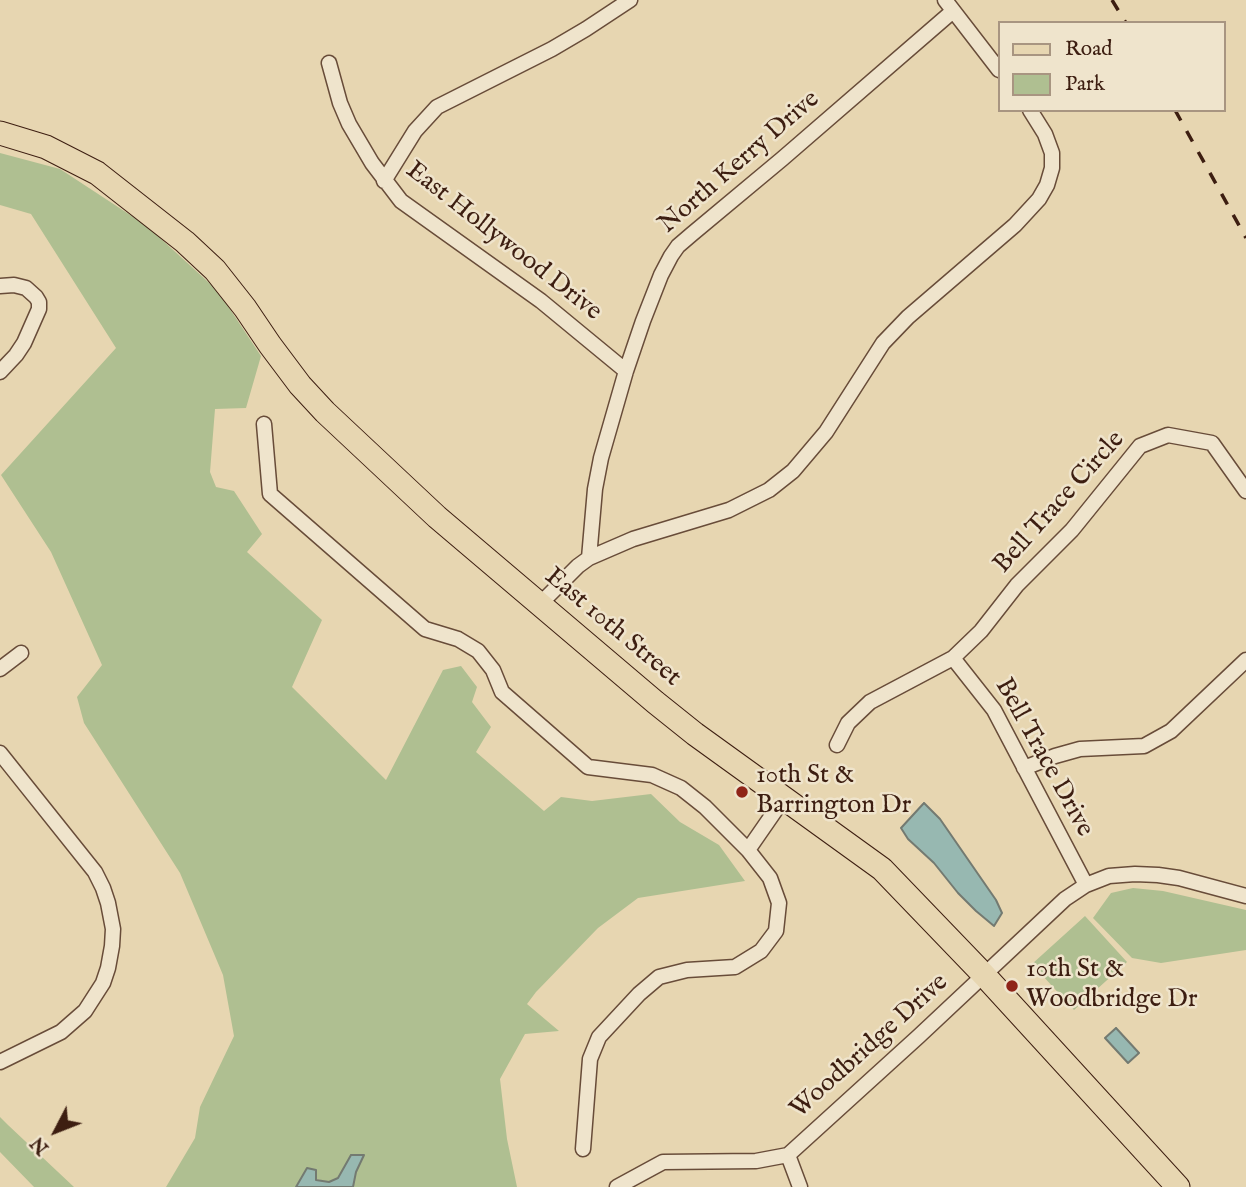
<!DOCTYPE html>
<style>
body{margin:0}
#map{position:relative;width:1246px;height:1187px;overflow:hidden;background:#e7d6b1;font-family:"IM FELL English",serif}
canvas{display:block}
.legend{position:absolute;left:998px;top:21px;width:228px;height:91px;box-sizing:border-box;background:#efe4cc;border:2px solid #a89581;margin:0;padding:9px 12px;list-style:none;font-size:21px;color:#3d1e11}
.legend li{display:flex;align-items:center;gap:14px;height:35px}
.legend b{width:35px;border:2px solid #a89581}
.north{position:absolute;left:21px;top:1096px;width:70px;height:70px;-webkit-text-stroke:5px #efe4cc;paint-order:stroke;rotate:228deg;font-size:19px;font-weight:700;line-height:28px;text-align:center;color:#3d1e11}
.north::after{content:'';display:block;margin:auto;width:24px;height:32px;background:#3d1e11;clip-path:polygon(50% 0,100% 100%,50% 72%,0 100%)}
</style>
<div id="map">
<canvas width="1246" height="1187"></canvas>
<ul class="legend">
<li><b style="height:9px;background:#e7d6b1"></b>Road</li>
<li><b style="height:19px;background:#afbf91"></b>Park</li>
</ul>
<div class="north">N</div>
</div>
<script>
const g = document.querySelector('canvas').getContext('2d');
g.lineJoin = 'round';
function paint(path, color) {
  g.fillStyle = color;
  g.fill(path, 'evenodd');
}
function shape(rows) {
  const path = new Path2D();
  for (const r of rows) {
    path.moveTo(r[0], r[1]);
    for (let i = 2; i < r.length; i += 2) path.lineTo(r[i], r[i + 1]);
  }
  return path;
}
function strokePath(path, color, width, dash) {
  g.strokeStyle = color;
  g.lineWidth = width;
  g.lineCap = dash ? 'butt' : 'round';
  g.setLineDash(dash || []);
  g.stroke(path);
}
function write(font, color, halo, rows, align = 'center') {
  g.font = font + ' "IM FELL English",serif';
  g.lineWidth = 5;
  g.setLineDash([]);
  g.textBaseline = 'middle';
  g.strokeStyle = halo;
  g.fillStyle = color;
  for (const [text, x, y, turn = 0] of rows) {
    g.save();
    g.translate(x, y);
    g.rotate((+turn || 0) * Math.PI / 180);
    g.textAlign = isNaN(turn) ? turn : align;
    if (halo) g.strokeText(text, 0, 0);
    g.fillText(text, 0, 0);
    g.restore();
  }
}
paint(shape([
 [0,153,60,169,147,226,218,291,261,356,246,408,215,409,210,472,216,487,234,491,262,534,247,552,322,620,292,687,386,780,443,670,461,666,477,687,472,702,491,727,476,752,544,811,561,797,592,801,651,794,680,822,719,845,745,881,638,898,598,928,536,992,527,1004,559,1031,525,1034,500,1079,507,1139,517,1187,353,1187,356,1172,364,1155,351,1155,338,1178,330,1182,316,1179,308,1168,296,1187,166,1187,195,1138,200,1107,234,1036,223,975,180,873,84,723,77,697,102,665,51,552,1,475,116,348,31,214,0,205],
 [1133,888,1163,891,1246,910,1246,950,1161,963,1132,958,1093,918,1111,893],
 [1085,916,1127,962,1074,1010,1032,964],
 [0,1117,8,1125,74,1187,34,1187,0,1152]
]), '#afbf91');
const water = shape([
 [924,803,940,819,996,900,1002,913,994,926,976,911,958,893,934,863,908,839,901,828,924,803],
 [1116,1028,1139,1053,1128,1063,1105,1038,1116,1028],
 [351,1155,364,1155,356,1172,353,1187,296,1187,307,1168,316,1170,316,1180,329,1182,338,1178,351,1155]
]);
paint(water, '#97b8b1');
strokePath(water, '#737a71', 2);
const street = shape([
 [945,0,999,70],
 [329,63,340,103,349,124,372,163,401,201,541,301,626,371],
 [384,181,415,131,437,107,552,49,586,29,630,0],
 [0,286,14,285,26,288,36,297,39,302,39,309,24,343,16,355,0,372],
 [264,424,270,494,425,629,458,639,478,651,493,670,502,692,588,767,652,775,681,788,705,807,748,850,770,878,779,903,776,931,761,951,735,967,687,970,659,977,639,994,599,1037,590,1059,583,1149],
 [589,558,595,489,601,458,626,371,643,321,661,275,671,256,678,246,692,234,782,159,953,11],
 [540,604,578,566,589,558,633,539,729,510,769,490,793,471,826,432,883,343,908,317,1015,225,1039,199,1047,185,1052,168,1052,153,1045,134,1030,110],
 [953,658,994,710,1086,885],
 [0,669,21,653],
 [837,745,848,723,870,702,953,658,981,631,1017,585,1072,530,1140,446,1168,435,1212,443,1246,491],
 [0,753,95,872,103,888,108,903,113,929,112,946,108,968,103,983,85,1011,61,1032,0,1062],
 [1024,768,1055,756,1080,749,1144,746,1171,731,1246,660],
 [748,850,784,798],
 [788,1155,919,1036,1065,899,1086,885,1109,876,1135,874,1158,875,1179,878,1246,896],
 [617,1187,663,1162,756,1161,788,1155,800,1187]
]);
const primary = shape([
 [0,133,46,147,97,173,185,242,215,270,245,308,270,345,300,385,325,412,437,517,655,702,695,734,882,869,984,975,1178,1187]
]);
strokePath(street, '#684c39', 17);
strokePath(primary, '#3d1e11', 25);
strokePath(street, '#efe4cc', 14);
strokePath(primary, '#e7d6b1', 23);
strokePath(shape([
 [1112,0,1126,23],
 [1175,110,1246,238]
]), '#3d1e11', 3.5, [12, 12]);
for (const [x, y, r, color] of [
 [742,792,7,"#8f2418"],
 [1012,986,7,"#8f2418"]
]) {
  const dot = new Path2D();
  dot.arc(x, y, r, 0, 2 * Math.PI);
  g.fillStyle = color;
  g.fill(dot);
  strokePath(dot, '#efe4cc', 2.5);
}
write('26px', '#3d1e11', '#efe4cc', [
 ["North Kerry Drive",740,163,-41],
 ["East Hollywood Drive",503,242,38],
 ["Bell Trace Circle",1060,503,-48],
 ["East 10th Street",612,628,40],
 ["Bell Trace Drive",1043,758,61],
 ["Woodbridge Drive",870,1047,-42]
]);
write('26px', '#3d1e11', '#efe4cc', [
 ["10th St &",756,777],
 ["Barrington Dr",756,807],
 ["10th St &",1026,971],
 ["Woodbridge Dr",1026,1001]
], 'left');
</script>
